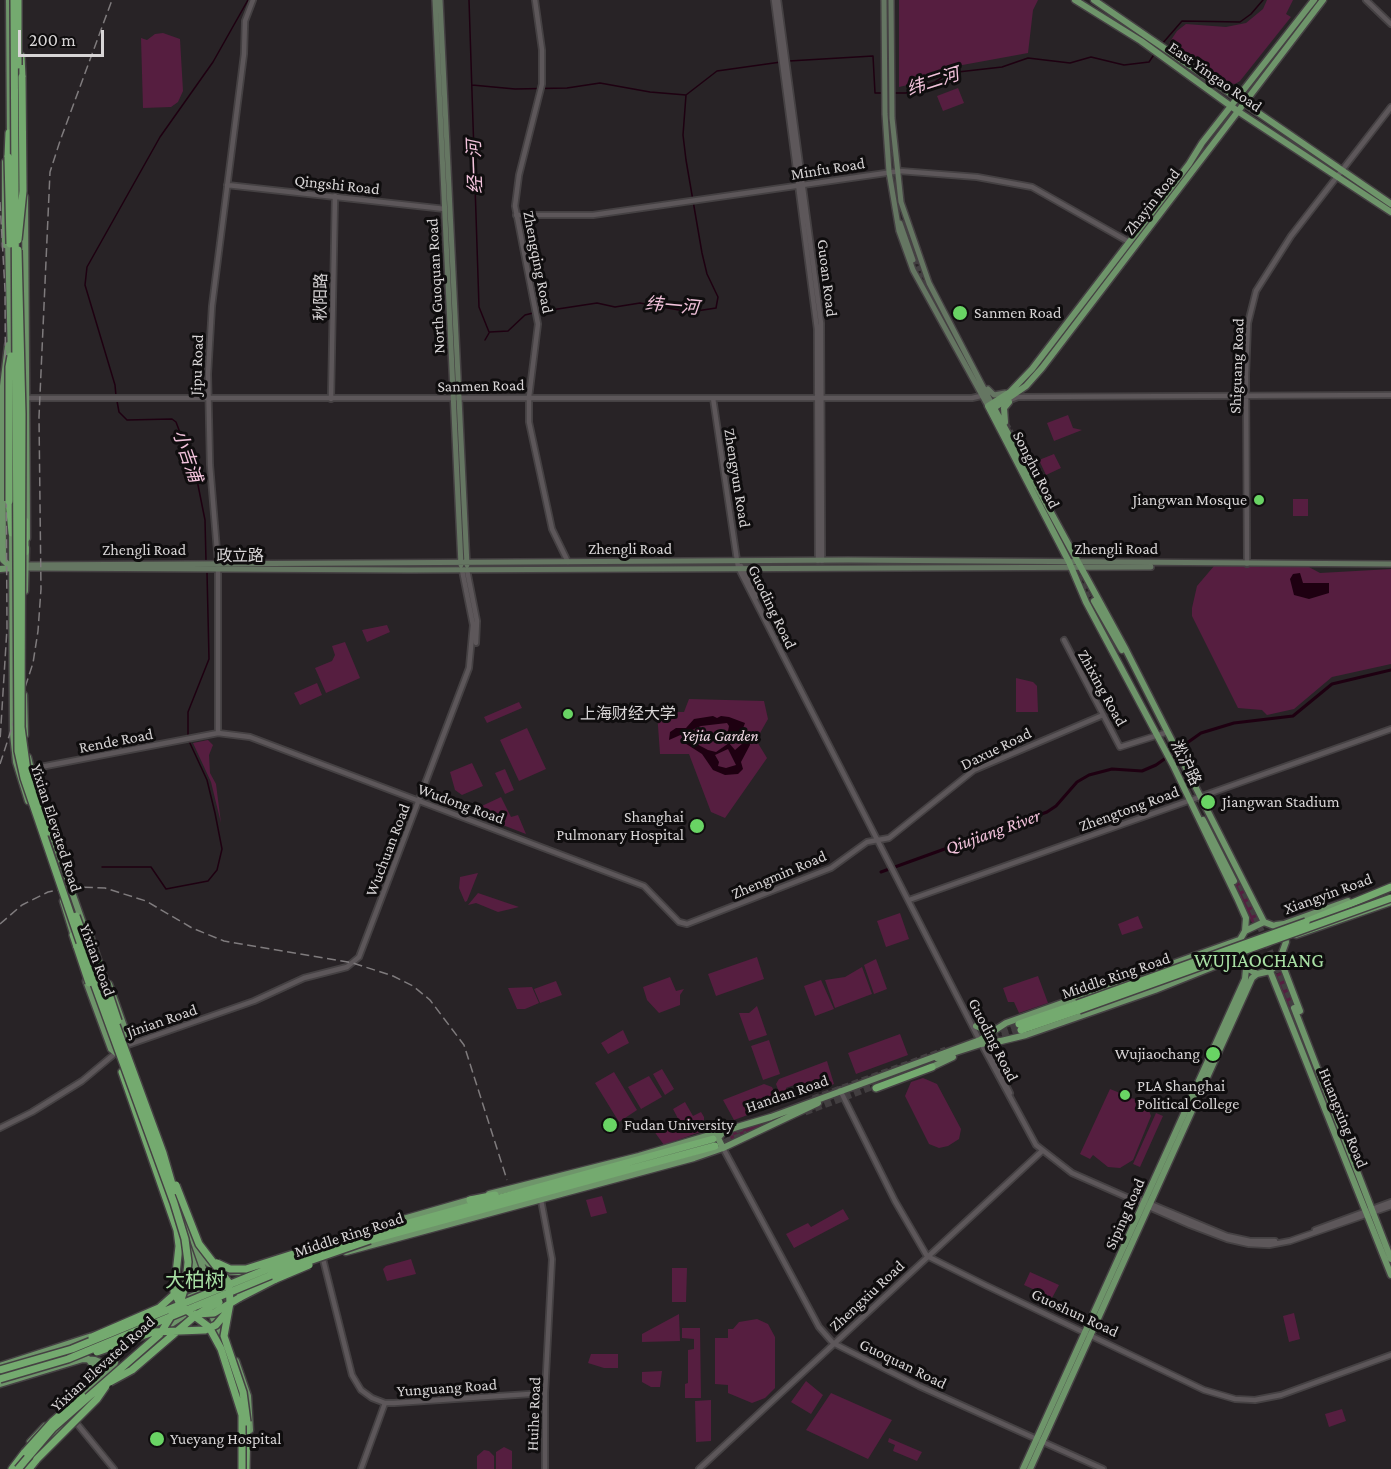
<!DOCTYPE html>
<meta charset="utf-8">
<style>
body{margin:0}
#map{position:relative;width:1391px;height:1469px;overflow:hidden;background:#282326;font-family:"Crimson Pro",serif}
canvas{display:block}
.scale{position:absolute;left:18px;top:30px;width:86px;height:27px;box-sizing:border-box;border:3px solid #d8d5d6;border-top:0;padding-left:8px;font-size:18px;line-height:21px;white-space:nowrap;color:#d8d5d6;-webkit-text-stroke:4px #0f0d0e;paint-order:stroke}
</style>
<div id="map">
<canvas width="1391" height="1469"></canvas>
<div class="scale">200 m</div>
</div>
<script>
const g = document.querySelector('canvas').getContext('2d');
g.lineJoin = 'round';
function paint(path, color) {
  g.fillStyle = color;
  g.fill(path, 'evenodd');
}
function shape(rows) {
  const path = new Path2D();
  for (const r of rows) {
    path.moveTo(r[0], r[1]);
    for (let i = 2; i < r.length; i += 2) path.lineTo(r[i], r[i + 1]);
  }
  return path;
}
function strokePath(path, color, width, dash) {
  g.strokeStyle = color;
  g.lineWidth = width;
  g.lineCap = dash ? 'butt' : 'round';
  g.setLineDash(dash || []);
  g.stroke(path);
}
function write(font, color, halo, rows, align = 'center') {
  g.font = font + ' "Crimson Pro","Noto Sans SC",serif';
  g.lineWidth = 6;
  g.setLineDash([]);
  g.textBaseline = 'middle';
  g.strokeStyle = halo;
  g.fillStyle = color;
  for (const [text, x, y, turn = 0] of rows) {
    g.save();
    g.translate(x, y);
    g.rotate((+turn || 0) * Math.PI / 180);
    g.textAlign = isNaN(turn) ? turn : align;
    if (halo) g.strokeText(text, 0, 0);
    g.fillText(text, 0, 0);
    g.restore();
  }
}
paint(shape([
 [899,0,1038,0,1033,10,1028,53,957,66,930,76,920,76,912,84,899,87],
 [1267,0,1293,0,1286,14,1291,17,1240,81,1235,84,1227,83,1169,43,1177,31,1186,24,1226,27,1246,23,1263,9],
 [163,33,180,39,183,91,178,102,171,107,143,108,141,38,147,40,155,34],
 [958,88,964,103,943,111,937,96],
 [1068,415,1073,428,1082,430,1054,441,1047,423],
 [1054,454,1061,468,1046,475,1039,460],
 [1293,499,1308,499,1308,516,1293,516],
 [1214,566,1307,566,1320,573,1391,569,1391,664,1332,677,1294,709,1267,715,1262,710,1238,708,1192,616,1192,608,1197,586],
 [387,625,390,632,367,642,362,630],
 [345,642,360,678,326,693,315,668,332,661,335,655,332,646],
 [1016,678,1033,682,1037,686,1038,712,1016,712],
 [317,683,322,695,300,705,294,693],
 [689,699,764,701,768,719,756,740,767,758,725,818,711,812,689,754,660,754,657,712,684,712],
 [519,702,522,708,487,723,484,717],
 [527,728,546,769,519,781,500,740],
 [208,740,213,745,209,755,210,773,216,784,221,823,211,782,193,743],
 [472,763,483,786,462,795,455,790,450,772],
 [505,769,514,790,505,794,495,773],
 [501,797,511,817,518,815,526,834,469,812],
 [478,873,467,901,465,902,459,888,460,877],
 [1240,878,1260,920,1252,923,1232,882],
 [478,893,519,907,498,912,476,903,468,905],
 [900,913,909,939,886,947,877,921],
 [1138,916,1143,928,1122,935,1118,924],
 [757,957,764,979,716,996,708,974],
 [876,959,887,989,874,994,864,965],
 [862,967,872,994,835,1008,825,980,845,977],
 [1281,972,1296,1006,1287,1009,1274,975],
 [1038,976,1048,1003,1019,1013,1014,1002,1008,1002,1003,988],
 [670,977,676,991,684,989,680,995,680,1005,659,1013,647,1000,643,987],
 [821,980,834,1009,815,1016,804,986],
 [556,981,562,995,540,1003,534,989],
 [532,987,539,1003,525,1009,517,1009,508,988],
 [757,1006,767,1035,749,1041,739,1013,749,1013],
 [623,1030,629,1043,608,1054,601,1043],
 [900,1034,908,1055,856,1074,848,1053],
 [769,1040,780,1074,763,1080,751,1046],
 [827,1061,834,1084,805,1095,800,1083,786,1088,787,1092,780,1095,776,1084,779,1079],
 [662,1069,674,1089,665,1095,653,1074],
 [614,1072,637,1110,619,1122,595,1083],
 [649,1076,662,1097,641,1109,628,1087],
 [923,1078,937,1084,961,1129,959,1139,948,1146,939,1148,929,1144,905,1096,911,1082],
 [764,1084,772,1087,776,1096,753,1104,756,1112,734,1120,723,1100],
 [1110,1089,1120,1093,1119,1096,1141,1100,1147,1105,1151,1116,1133,1160,1120,1168,1108,1167,1093,1155,1090,1159,1080,1154],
 [685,1102,693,1116,701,1112,704,1117,704,1122,697,1126,700,1132,664,1145,651,1127,657,1123,661,1129,685,1132,673,1109],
 [1156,1113,1163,1116,1140,1167,1133,1164],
 [782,1115,782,1118,736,1140,732,1140,728,1135,729,1132],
 [602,1196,607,1213,591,1217,586,1200],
 [843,1209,849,1219,794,1248,786,1234,808,1223,811,1227],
 [411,1259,416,1274,387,1281,383,1269,386,1266],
 [672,1268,687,1268,686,1302,672,1302],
 [1030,1272,1059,1285,1052,1298,1024,1285],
 [1294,1313,1300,1339,1289,1342,1283,1316],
 [679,1314,680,1341,642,1342,642,1334],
 [757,1319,768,1324,775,1337,775,1388,765,1398,752,1403,728,1393,728,1385,715,1384,715,1338,728,1338,728,1329,733,1329,739,1322],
 [682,1328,700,1328,701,1398,685,1398,685,1384,688,1383,688,1350,694,1349,694,1339,682,1338],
 [591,1354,618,1354,618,1368,604,1368,588,1363],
 [662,1371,660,1387,651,1387,642,1382,642,1372],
 [806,1381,823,1395,811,1414,791,1402],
 [831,1393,892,1420,868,1459,806,1430],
 [711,1400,711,1441,696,1442,695,1401],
 [1342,1409,1346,1421,1329,1427,1325,1414],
 [889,1438,922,1452,917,1461,893,1451,895,1445,888,1442],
 [504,1447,512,1451,512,1469,496,1469,496,1452],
 [484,1450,489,1451,494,1456,494,1469,477,1469,477,1456]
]), '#561e40');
paint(shape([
 [1300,573,1303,583,1329,583,1329,593,1309,599,1294,595,1290,579,1293,574],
 [713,716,717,718,721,716,729,717,745,723,742,731,749,737,750,745,741,762,743,769,738,774,725,775,713,770,702,754,680,740,687,735,691,741,708,750,716,752,729,743,735,750,743,743,742,739,735,731,732,739,726,741,729,726,727,723,701,726,669,740,670,732,676,728,686,728,694,719],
 [728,749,736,765,726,768,718,766,719,762,715,755]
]), '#1e0011');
strokePath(shape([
 [469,0,479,307,489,332],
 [1162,44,1182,21,1240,22,1251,14,1263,0],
 [789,61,873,56,875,93,890,93],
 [472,85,515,89,567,88,600,83,650,92,686,95,717,71,781,62],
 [895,93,906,93,935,82,949,73,1002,67,1028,58,1070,63,1091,57,1124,65,1149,62,1155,53],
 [538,312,597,303,615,307,640,303,690,312,716,308,718,297,707,274,702,253,686,160,683,135,686,95],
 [490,332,508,331,525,315,533,313],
 [485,340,489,333],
 [116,396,115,385,85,285,87,267,160,137,213,62,248,0],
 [117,401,119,412,127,420,172,419,176,422,196,475,205,520,206,561],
 [188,737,188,712,209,659,207,572],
 [102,867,151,867,166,889,208,881,217,870,222,849,215,813,207,780,189,741]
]), '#1e0011', 1.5);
strokePath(shape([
 [881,872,1047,812,1056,806,1077,782,1089,775,1112,769,1142,771,1156,765,1201,733,1234,723,1293,716,1332,684,1391,670]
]), '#1e0011', 3);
strokePath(shape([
 [917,259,922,270],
 [913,260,936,307],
 [996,404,1050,504]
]), '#423e40', 5, [5, 2.5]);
strokePath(shape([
 [1016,392,1030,374],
 [1078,576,1091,603],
 [1209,820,1254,913,1294,1008]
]), '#423e40', 6, [6, 3]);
strokePath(shape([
 [991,1035,1019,1024],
 [993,1041,1021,1030],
 [813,1099,946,1050],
 [805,1112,882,1083],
 [716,1138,744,1127],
 [715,1146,747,1134]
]), '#423e40', 7, [7, 3.5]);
const tertiary = shape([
 [535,0,542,50,542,84,519,175,515,206,538,324,529,397,529,422,552,529,568,562],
 [774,0,817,329,818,561],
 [778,0,821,323,822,561],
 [1366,0,1391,24],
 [227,185,445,209],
 [516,215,593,215,900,171,977,177,1032,187,1129,242],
 [25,398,972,398,985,395],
 [713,398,738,567,983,1047,1036,1145,1072,1173,1190,1225,1227,1239,1249,1244,1269,1245,1290,1241,1391,1206],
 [331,399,335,196],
 [1010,400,1018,397,1391,395],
 [1247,564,1246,375,1248,323,1256,291,1291,236,1391,107],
 [741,566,756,597],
 [467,570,477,621,476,643],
 [1064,640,1120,747,1168,732],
 [218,733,218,563,210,465,208,374,212,306,244,54,245,21,253,0],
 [30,769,218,733,250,737,644,886,679,922,687,924,831,868,867,842,889,838,974,770,1103,715],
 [909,900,1391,729],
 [984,1042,1010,1093],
 [125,1046,254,1001,304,978,347,967,359,957,469,668,473,625,462,570],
 [840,1090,895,1201,927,1256,985,1285,1204,1390,1235,1399,1255,1400,1281,1395,1391,1355],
 [0,1128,32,1112,82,1081,118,1051],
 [723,1148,819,1327,833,1343,919,1386,1103,1469],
 [541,1200,552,1259,545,1393,545,1469],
 [1141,1200,1227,1236,1250,1241,1275,1241],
 [1315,1230,1391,1202],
 [322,1255,352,1375,361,1390,372,1398,385,1403,394,1403,545,1393],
 [74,1420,114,1469],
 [361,1469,385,1403],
 [699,1469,1042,1151]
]);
const secondary = shape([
 [435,0,461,565],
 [440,0,467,565],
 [884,0,885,114,889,172,899,231,913,270,988,406],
 [891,0,892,118,901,202,929,283,993,406],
 [900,223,913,260],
 [988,389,994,395,1005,393],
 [25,565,848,560,1391,564],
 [25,568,409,570,1151,567]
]);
const primary = shape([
 [9,0,10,137],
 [1075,0,1141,41,1239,112,1391,212],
 [1094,0,1391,204],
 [19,69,19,206],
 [5,162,5,245],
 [25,197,27,538],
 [8,240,11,359],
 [8,345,2,394,3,560,12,568],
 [994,408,1126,650,1264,922],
 [991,410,1026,386,1042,368,1323,0],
 [1005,422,1004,408,1009,402],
 [12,528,13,734,16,762,28,801],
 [0,569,13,568],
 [25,591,26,548],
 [1094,601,1122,650],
 [24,695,25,735],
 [28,757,35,785],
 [1203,820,1234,881],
 [49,826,87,935],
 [63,901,74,937],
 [1264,922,1282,929,1286,942,1278,964,1270,971,1257,974,1242,965,1237,945,1245,931,1264,922],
 [1276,925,1284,924,1348,901],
 [1245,931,1246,918,1238,900,1173,765,1086,602,1069,562,988,406,1010,392,1032,369,1189,164,1202,143,1314,0],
 [1296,935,1391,902],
 [1281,961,1300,1011],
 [1270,971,1391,1275],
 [86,981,111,1049,116,1053],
 [109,984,127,1035,125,1046],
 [1294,1008,1391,1259],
 [976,1026,983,1029,994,1028],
 [997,1042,1026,1035,1155,990,1230,960,1240,960],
 [937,1058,981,1044,1000,1041],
 [932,1067,953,1057],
 [723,1148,718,1138,724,1131],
 [489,1194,639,1156,771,1117,980,1040,1006,1023,1239,940],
 [186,1219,225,1332],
 [188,1248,237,1385,240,1403],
 [311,1249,365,1230,473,1199],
 [346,1252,694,1158,723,1148,818,1103],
 [201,1256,208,1263,224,1271,251,1273],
 [226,1297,266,1281],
 [180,1301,207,1290],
 [165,1308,179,1297],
 [162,1330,191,1311],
 [146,1354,171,1330],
 [88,1359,99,1372,96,1383],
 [236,1361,248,1396,250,1430],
 [0,1366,95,1335],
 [0,1384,83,1359,95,1360,117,1369],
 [79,1400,114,1368,119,1337,128,1328],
 [30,1442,45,1426],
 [25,1469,57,1432,82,1410],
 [1023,1469,1245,979,1246,969],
 [1030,1469,1252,978,1257,974]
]);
const trunk = shape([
 [21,56,22,77],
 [8,157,9,133],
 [9,501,12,533],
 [25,521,25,552],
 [1306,922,1391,887],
 [88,930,92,943],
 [73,935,77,947],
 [1019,1024,1077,1004],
 [1021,1030,1079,1010],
 [122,1072,177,1230,179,1246,174,1292],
 [876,1088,932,1067],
 [470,1200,495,1195],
 [361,1236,713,1139],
 [370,1240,715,1146],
 [239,1298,276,1279],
 [12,1469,25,1452],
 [29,1469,37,1459],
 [246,1469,247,1422]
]);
strokePath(tertiary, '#454143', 8);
strokePath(secondary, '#454143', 8);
strokePath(primary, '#454143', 9);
strokePath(trunk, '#454143', 10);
strokePath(tertiary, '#5d575a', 4.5);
strokePath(secondary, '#657662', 5);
strokePath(primary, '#6e956a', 6);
strokePath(trunk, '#74aa6f', 7);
strokePath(shape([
 [0,202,5,290,7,628,0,741],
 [0,764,33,663,38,631,41,589,39,417,50,172,60,141,112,0],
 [0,924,22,905,48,892,74,887,105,888,146,901,192,928,224,941,353,963,393,976,413,986,430,1000,464,1045,507,1180]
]), '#7f7b7d', 1.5, [9, 4.5]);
const trunkBridge = shape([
 [14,0,18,751,24,778,94,983,174,1203,185,1239,188,1262,186,1283,181,1300,160,1334,53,1428,18,1469],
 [18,65,18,0],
 [8,157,10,244],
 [18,240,23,191,22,77],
 [18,250,22,414,21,727,27,771,48,832],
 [9,501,9,367,11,356],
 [76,916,163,1153,174,1191],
 [92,943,118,1021],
 [77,947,89,983],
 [1077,1004,1306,922],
 [1079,1010,1391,898],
 [176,1185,199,1244,229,1283,230,1303,224,1336,243,1392,247,1422],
 [217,1263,230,1269,246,1269,315,1247],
 [276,1279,309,1265],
 [174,1292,181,1306,209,1327,221,1349,242,1415,242,1469],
 [196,1314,214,1313,239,1298],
 [92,1337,159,1308,177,1292],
 [97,1352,153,1332,205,1330,216,1325,226,1313],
 [0,1370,72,1349,265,1270,361,1236],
 [0,1379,68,1359,286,1269,370,1240],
 [110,1382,132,1370,196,1315,219,1302],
 [25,1452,52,1422,82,1396],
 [37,1459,97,1399,106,1386]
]);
strokePath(trunkBridge, '#454143', 10, []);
strokePath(trunkBridge, '#74aa6f', 7);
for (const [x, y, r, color] of [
 [960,313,8,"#69d464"],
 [1259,500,6,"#69d464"],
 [568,714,6,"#69d464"],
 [1208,802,8,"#69d464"],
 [697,826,8,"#69d464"],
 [1213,1054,8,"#69d464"],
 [1125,1095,6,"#69d464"],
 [610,1125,8,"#69d464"],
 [157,1439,8,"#69d464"]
]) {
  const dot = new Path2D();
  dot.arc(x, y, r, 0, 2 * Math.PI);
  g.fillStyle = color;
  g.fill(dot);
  strokePath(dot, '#0f0d0e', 2);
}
write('16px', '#d8d5d6', '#0f0d0e', [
 ["East Yingao Road",1215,77,35],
 ["Minfu Road",828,169,-9],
 ["Qingshi Road",337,185,6],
 ["Zhayin Road",1152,202,-52],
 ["Zhengqing Road",538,262,79],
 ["Guoan Road",827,278,83],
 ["North Guoquan Road",436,286,-93],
 ["秋阳路",321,297,-89],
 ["Jipu Road",197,365,-88],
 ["Shiguang Road",1237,366,-88],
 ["Sanmen Road",481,386,-1],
 ["Songhu Road",1036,470,63],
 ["Zhengyun Road",737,478,81],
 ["Zhengli Road",630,549],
 ["Zhengli Road",1116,549],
 ["Zhengli Road",144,550],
 ["政立路",240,556],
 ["Guoding Road",772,607,64],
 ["Zhixing Road",1102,688,61],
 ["Rende Road",116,741,-11],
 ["Daxue Road",996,749,-26],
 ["淞沪路",1186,763,64],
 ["Wudong Road",461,804,20],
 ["Zhengtong Road",1129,809,-20],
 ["Yixian Elevated Road",56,828,72],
 ["Wuchuan Road",388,850,-69],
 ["Zhengmin Road",779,875,-23],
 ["Xiangyin Road",1328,894,-20],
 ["Yixian Road",97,960,70],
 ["Middle Ring Road",1116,976,-19],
 ["Jinian Road",162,1021,-19],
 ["Guoding Road",993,1040,63],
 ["Handan Road",787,1094,-19],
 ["Huangxing Road",1343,1118,68],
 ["Siping Road",1125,1214,-66],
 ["Middle Ring Road",349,1235,-18],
 ["Zhengxiu Road",867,1296,-43],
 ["Guoshun Road",1075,1313,25],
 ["Yixian Elevated Road",103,1364,-42],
 ["Guoquan Road",903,1364,26],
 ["Yunguang Road",447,1388,-4],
 ["Huihe Road",534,1414,-88]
]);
write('16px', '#d8d5d6', '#0f0d0e', [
 ["Sanmen Road",974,313],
 ["Jiangwan Mosque",1247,500,"right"],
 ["上海财经大学",580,714],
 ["Jiangwan Stadium",1222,802],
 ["Shanghai",684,817,"right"],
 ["Pulmonary Hospital",684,835,"right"],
 ["Wujiaochang",1200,1054,"right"],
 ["PLA Shanghai",1137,1086],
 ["Political College",1137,1104],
 ["Fudan University",624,1125],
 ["Yueyang Hospital",170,1439]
], 'left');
write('italic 16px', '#f2dae6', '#0f0d0e', [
 ["Yejia Garden",720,736]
]);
write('italic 18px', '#f3c3dc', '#0f0d0e', [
 ["纬二河",933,82,-18],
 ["经一河",475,167,-92],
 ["纬一河",672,306,5],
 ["小吉浦",187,456,71],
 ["Qiujiang River",993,832,-20]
]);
write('20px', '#a8e0a4', '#0f0d0e', [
 ["WUJIAOCHANG",1259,961],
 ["大柏树",195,1281]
]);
</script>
